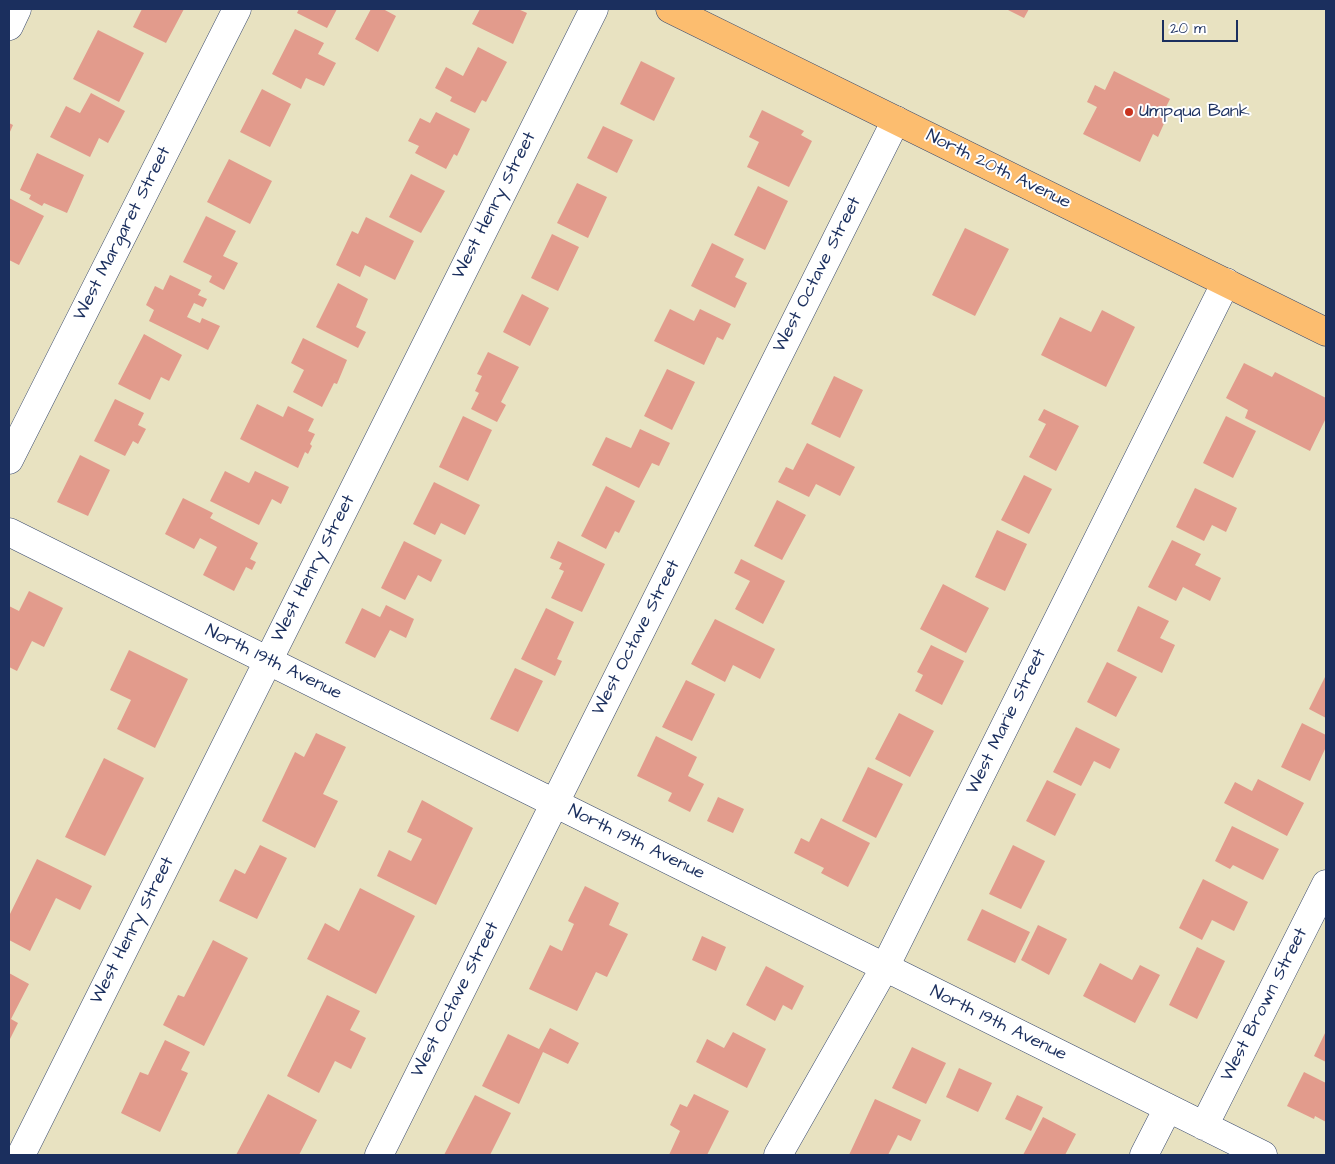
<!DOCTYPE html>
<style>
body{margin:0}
#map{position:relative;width:1335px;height:1164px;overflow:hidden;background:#e8e2c1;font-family:"Architects Daughter",sans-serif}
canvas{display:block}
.frame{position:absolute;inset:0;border:10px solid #1b2f5e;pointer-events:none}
.scale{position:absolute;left:1162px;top:20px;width:76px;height:22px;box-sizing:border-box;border:2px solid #1b2f5e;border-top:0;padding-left:6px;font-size:15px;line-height:18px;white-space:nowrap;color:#1b2f5e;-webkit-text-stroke:4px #fff;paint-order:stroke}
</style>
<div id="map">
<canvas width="1335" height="1164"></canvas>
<div class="frame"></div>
<div class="scale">20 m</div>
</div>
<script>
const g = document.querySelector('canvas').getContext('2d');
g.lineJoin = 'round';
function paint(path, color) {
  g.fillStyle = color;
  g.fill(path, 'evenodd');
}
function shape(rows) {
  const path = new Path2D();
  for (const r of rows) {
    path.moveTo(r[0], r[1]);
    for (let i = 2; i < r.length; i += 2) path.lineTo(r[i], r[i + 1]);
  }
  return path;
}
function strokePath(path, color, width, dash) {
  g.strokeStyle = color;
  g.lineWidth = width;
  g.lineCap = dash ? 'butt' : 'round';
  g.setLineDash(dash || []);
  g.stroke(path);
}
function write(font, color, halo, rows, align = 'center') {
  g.font = font + ' "Architects Daughter",sans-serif';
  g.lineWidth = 4;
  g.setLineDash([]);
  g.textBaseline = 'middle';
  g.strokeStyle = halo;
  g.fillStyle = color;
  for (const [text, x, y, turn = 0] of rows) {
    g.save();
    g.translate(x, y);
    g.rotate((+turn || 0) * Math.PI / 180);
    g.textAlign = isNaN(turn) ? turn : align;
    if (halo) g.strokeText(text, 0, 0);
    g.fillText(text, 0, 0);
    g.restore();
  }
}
paint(shape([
 [142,9,184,9,166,43,133,27],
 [299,9,337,9,327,28,297,13],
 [371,9,383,9,396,16,378,52,355,39],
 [480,9,518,9,527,13,513,44,472,24],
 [1006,9,1029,9,1024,18],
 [295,29,324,43,318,54,336,63,324,86,306,78,301,89,272,74],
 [98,30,144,53,119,102,73,79],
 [478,47,507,62,486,102,482,100,475,113,450,101,452,97,435,88,446,67,463,76],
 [641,61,675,78,654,121,620,104],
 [1114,71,1170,99,1161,117,1166,119,1158,137,1153,134,1140,162,1083,134,1097,107,1087,102,1095,85,1105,90],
 [262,89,291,104,270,147,240,132],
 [91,93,125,111,108,143,99,138,90,157,50,137,66,106,80,113],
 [762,110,804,131,801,135,812,141,789,187,747,167,759,142,749,137],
 [436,112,470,129,457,156,454,154,446,169,415,153,419,146,408,141,420,118,430,123],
 [9,123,13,125,9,134],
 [603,126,633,140,617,173,587,158],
 [37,153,84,175,67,213,44,203,42,206,29,199,31,195,20,190],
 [229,159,272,181,250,224,207,202],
 [411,174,445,191,421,233,389,217],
 [577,183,607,197,588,238,557,223],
 [758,186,788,201,765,250,734,235],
 [9,198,44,216,19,265,9,260],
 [206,216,236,231,223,256,238,263,224,290,209,282,212,276,183,262],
 [366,217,414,241,395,280,365,265,360,277,336,265,352,231,358,234],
 [965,228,1009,249,975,316,932,295],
 [552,234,579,247,558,291,531,278],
 [712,243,744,259,735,277,747,283,735,308,691,286],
 [170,275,201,290,198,295,207,299,203,307,194,303,187,317,200,323,202,318,220,326,208,350,149,321,154,310,146,305,155,286,163,290],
 [338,283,368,299,356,327,366,332,358,348,316,327],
 [522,294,549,308,530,346,503,332],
 [670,309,694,321,700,309,731,324,723,340,717,337,704,365,654,341],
 [1102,310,1135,327,1106,387,1041,355,1060,317,1091,332],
 [144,334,182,355,169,381,161,377,150,400,118,384],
 [303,338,347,360,337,384,334,383,322,407,293,392,304,370,291,363],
 [488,352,519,367,501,402,506,405,497,422,471,409,479,393,475,391,482,376,477,374],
 [1244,363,1272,377,1275,372,1326,398,1326,418,1310,451,1245,418,1248,410,1226,398],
 [667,369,695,382,672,430,644,416],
 [834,376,863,390,840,438,811,424],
 [115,399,144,413,138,425,146,429,138,444,133,441,125,456,94,441],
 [257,404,283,417,288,406,314,419,308,431,315,434,310,444,312,446,308,454,305,452,298,468,240,439],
 [1044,409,1079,426,1056,471,1029,457,1046,424,1038,420],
 [463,416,492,430,468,481,439,467],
 [1226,416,1256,431,1233,478,1203,463],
 [640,429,670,443,659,466,652,463,639,488,592,465,606,437,631,448],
 [807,443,855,467,840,496,816,484,809,497,778,482,786,467,793,470],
 [80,455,110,470,88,516,57,502],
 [225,471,249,483,255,471,289,487,281,504,272,499,259,525,210,501],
 [1024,475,1052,489,1029,534,1001,520],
 [434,482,480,505,465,535,441,523,435,535,413,524],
 [606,486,635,501,619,533,615,531,606,549,581,536],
 [1195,488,1237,508,1226,532,1212,525,1204,541,1176,527],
 [183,498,213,513,210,518,258,543,250,559,256,562,252,570,246,567,234,591,203,575,217,547,200,538,194,549,165,534],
 [777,500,806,515,782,560,754,546],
 [997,530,1027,544,1005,591,975,577],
 [1172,540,1201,554,1195,565,1221,578,1210,601,1183,587,1176,601,1148,587],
 [404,541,442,560,431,582,418,575,405,600,381,588],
 [558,541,605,564,582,612,551,598,564,571,559,569,562,563,550,558],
 [741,559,785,581,763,624,735,609,750,581,734,573],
 [943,584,989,608,966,653,920,629],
 [29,591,63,608,44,647,32,641,17,671,9,667,9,606,19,611],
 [386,605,414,619,406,638,390,630,375,658,345,643,362,608,380,617],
 [1138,606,1169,621,1160,638,1175,645,1162,673,1117,651],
 [546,608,574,622,557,659,562,661,555,676,521,659],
 [715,619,775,649,760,679,733,665,725,682,691,664],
 [931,645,964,661,942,705,915,691,923,675,917,672],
 [129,650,188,679,155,748,117,729,131,700,110,690],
 [1107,662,1137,677,1116,717,1087,702],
 [515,668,543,681,518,732,490,719],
 [1326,675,1326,718,1309,709],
 [686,680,715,694,692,741,662,727],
 [899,713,934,731,910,777,875,759],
 [1302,723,1326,735,1326,747,1310,781,1281,767],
 [1076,727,1120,749,1110,769,1094,761,1081,786,1053,772],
 [316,733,346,747,323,794,338,801,315,848,262,821,295,752,304,757],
 [656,736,697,757,688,776,704,784,690,812,668,801,672,793,637,776],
 [104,758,144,778,105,856,65,837],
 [868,767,903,784,876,838,842,821],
 [1258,779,1304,803,1287,836,1224,803,1235,782,1252,791],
 [1047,780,1076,794,1055,836,1026,821],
 [718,797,744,809,733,833,707,821],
 [422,800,473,828,436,905,377,876,389,850,411,861,422,839,407,832],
 [821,818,870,843,848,887,821,873,824,868,794,853,801,838,809,842],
 [1232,826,1279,849,1263,880,1233,865,1230,869,1215,861],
 [260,845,287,858,257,919,219,901,235,869,245,874],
 [1013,845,1045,861,1021,909,989,894],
 [37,859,92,886,80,910,56,898,30,951,9,940,9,916],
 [1203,879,1248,902,1234,931,1212,920,1202,940,1179,928],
 [585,886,619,903,609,925,628,934,607,977,596,972,577,1011,529,989,550,945,562,951,574,924,568,921],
 [360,888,415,916,376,994,307,959,325,923,339,931],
 [982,909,1030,932,1015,963,967,940],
 [1038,925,1067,939,1049,975,1021,960],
 [702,936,726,947,716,971,692,960],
 [213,940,248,958,204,1046,163,1025,178,995,184,997],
 [1197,947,1225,961,1197,1019,1169,1005],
 [1100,963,1132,980,1140,965,1160,975,1135,1023,1083,996],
 [766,966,804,986,792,1010,783,1005,775,1021,746,1005],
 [9,973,29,984,11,1019,18,1023,9,1041],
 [327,995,360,1011,350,1030,366,1038,351,1069,335,1061,319,1093,287,1076],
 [550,1028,579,1043,568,1064,543,1052,519,1104,482,1086,508,1034,539,1049],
 [1326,1031,1326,1062,1314,1056],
 [733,1032,766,1049,747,1088,696,1062,707,1039,724,1048],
 [165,1040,190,1052,181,1070,188,1073,160,1132,121,1113,140,1072,148,1075],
 [912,1047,946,1063,926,1104,892,1088],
 [959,1068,992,1083,978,1112,946,1097],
 [1304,1072,1326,1083,1326,1122,1315,1116,1314,1119,1287,1106],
 [268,1094,317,1120,299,1155,236,1155],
 [694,1094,729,1111,707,1155,669,1155,680,1131,670,1125,680,1104,687,1107],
 [475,1095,511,1113,490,1155,444,1155],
 [1017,1095,1043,1107,1031,1131,1005,1119],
 [875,1099,921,1120,911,1141,898,1135,888,1155,849,1155],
 [1043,1117,1076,1134,1065,1155,1023,1155]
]), '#e29b8c');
const minor = shape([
 [9,26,17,9],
 [9,460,237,9],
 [9,532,1263,1155],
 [1204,1126,1326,884],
 [21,1155,594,9],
 [379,1155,896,120],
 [778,1155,885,967,1226,282],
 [1144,1155,1168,1108]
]);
const major = shape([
 [670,9,1326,332]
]);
strokePath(minor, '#3a4a6d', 29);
strokePath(major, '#3a4a6d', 29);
strokePath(minor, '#fff', 28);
strokePath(major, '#fcbd6f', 28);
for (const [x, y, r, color] of [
 [1129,112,5,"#c8321e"]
]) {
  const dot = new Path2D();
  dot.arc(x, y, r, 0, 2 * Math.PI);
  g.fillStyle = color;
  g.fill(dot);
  strokePath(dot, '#fff', 2);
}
write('18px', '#1b2f5e', '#fff', [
 ["Umpqua Bank",1139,112]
], 'left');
write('18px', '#1b2f5e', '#fff', [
 ["North 20th Avenue",998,170,26],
 ["West Henry Street",495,206,-63],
 ["West Margaret Street",123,234,-63],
 ["West Octave Street",818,275,-63],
 ["West Henry Street",314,569,-63],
 ["West Octave Street",637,638,-63],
 ["North 19th Avenue",273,663,26],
 ["West Marie Street",1007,722,-64],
 ["North 19th Avenue",636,843,26],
 ["West Henry Street",133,931,-63],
 ["West Octave Street",456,1000,-63],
 ["West Brown Street",1265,1005,-63],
 ["North 19th Avenue",998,1024,26]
]);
</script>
